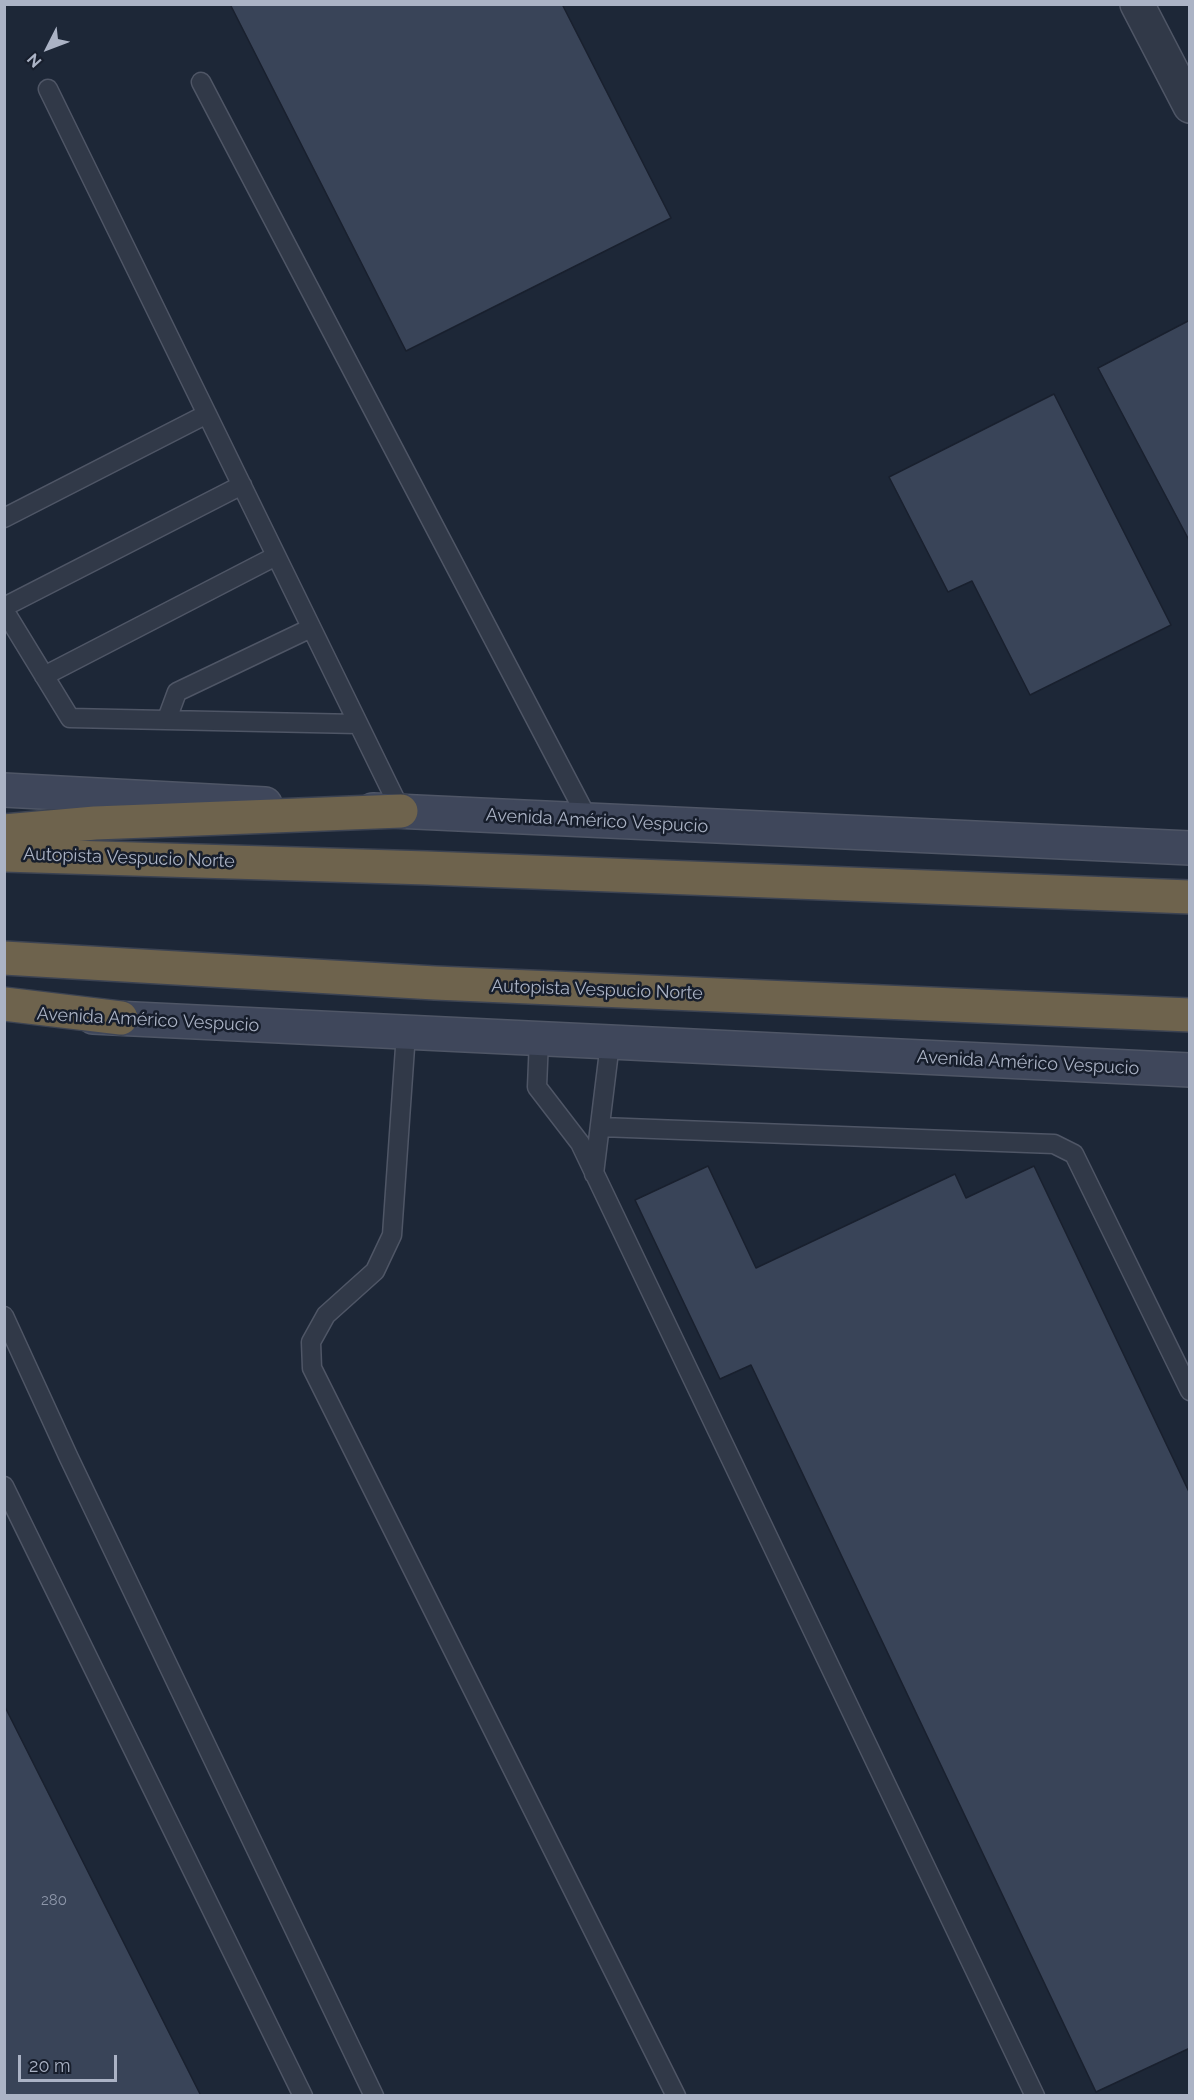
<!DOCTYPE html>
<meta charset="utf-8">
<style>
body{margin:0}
#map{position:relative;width:1194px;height:2100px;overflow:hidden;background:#1d2737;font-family:Raleway,sans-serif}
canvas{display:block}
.frame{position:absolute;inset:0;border:6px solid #abb3c5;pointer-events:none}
.north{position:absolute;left:18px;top:18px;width:60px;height:60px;-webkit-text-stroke:4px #171e2c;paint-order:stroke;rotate:228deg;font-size:16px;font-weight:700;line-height:24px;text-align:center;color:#abb3c5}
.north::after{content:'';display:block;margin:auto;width:21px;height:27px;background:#abb3c5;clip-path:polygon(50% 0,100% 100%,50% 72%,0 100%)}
.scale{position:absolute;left:18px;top:2055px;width:99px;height:27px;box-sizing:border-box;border:3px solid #abb3c5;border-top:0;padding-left:8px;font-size:18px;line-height:21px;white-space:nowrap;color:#abb3c5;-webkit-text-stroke:4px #171e2c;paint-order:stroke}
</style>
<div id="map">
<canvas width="1194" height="2100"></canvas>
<div class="frame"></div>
<div class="north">N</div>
<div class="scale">20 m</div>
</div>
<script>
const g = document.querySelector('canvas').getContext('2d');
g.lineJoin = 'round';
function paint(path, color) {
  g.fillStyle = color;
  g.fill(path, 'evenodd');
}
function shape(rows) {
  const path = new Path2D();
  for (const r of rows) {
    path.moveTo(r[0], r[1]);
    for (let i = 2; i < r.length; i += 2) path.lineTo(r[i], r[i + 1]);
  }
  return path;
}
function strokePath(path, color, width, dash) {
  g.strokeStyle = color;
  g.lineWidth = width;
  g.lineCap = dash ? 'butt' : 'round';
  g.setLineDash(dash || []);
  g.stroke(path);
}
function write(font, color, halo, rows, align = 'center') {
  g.font = font + ' Raleway,sans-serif';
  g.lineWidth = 5;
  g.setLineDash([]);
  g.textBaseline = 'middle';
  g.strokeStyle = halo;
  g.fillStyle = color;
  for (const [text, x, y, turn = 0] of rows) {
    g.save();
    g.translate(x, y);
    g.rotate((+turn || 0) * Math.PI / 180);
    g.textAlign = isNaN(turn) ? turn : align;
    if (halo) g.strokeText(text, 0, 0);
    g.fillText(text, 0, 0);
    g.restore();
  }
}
const building = shape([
 [230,4,562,4,671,218,406,351,230,4],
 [1190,320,1190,542,1098,368,1190,320],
 [1054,394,1171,625,1030,695,972,581,948,592,889,477,1054,394],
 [708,1166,756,1268,955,1174,966,1198,1034,1166,1190,1494,1190,2048,1096,2092,751,1365,720,1379,635,1200,708,1166],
 [4,1705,201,2096,4,2096,4,1705]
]);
paint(building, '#394458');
strokePath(building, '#19202e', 1.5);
const lane = shape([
 [201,82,589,821],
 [48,89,401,811],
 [4,518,207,414],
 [4,607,242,485],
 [4,610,70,718,358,724],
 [44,676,276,556],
 [167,719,177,692,311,628],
 [406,1033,392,1235,375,1271,326,1315,311,1342,312,1368,676,2096],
 [539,1039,537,1087,580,1143,1035,2096],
 [601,1127,1054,1144,1074,1154,1190,1391],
 [594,1174,610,1043],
 [4,1316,69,1458,374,2096],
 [4,1486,303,2096]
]);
const street = shape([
 [1137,4,1190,106]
]);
const secondary = shape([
 [4,790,265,804],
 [373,810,1190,848],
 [93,1017,1190,1070]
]);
const highway = shape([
 [4,831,95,823,401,811],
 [4,855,427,868,1190,897],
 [4,958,435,983,1190,1015],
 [4,1004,121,1018]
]);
strokePath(lane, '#4f5666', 21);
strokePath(street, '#4f5666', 36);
strokePath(secondary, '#4f5666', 36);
strokePath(highway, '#3c4352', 36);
strokePath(lane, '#313948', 18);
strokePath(street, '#313948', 33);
strokePath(secondary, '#3f475b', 33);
strokePath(highway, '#6e634d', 33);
write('15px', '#8e97aa', null, [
 ["280",54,1900]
]);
write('18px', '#abb3c5', '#171e2c', [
 ["Avenida Américo Vespucio",597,821,3],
 ["Autopista Vespucio Norte",129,858,2],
 ["Autopista Vespucio Norte",597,990,2],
 ["Avenida Américo Vespucio",148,1020,3],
 ["Avenida Américo Vespucio",1028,1063,3]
]);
</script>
